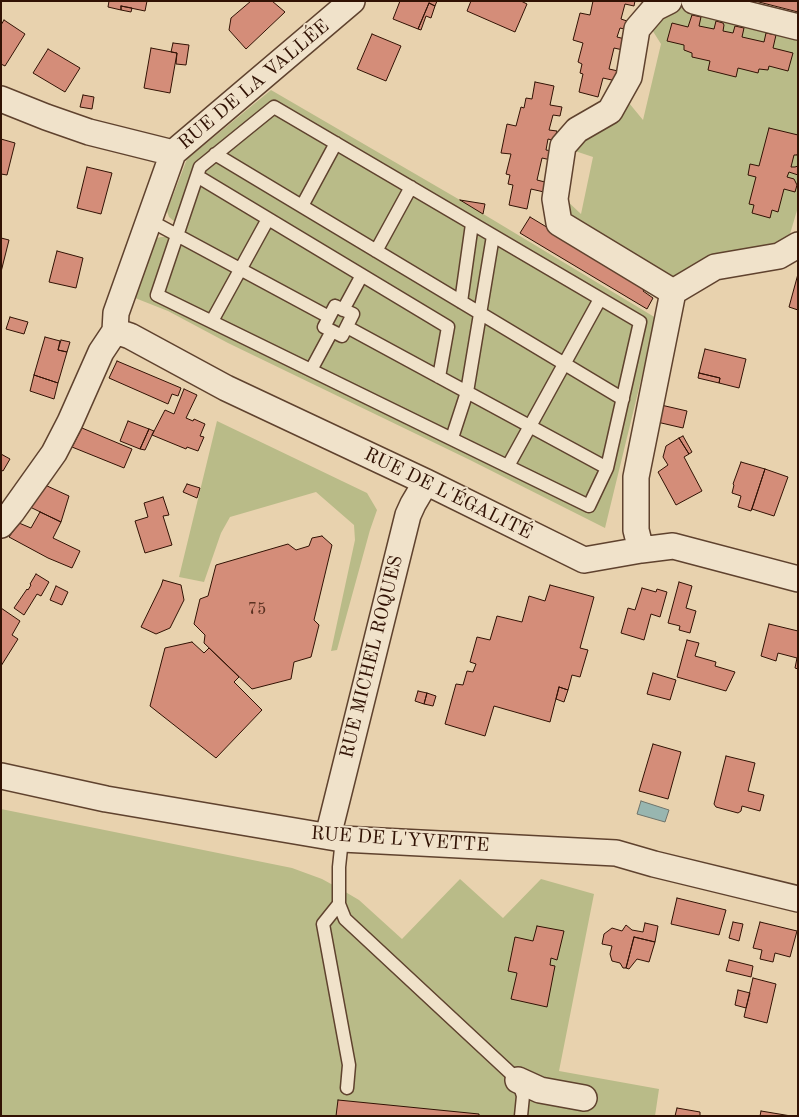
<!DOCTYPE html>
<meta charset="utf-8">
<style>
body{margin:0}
#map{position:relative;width:799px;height:1117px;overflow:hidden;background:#e8d2ae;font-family:"Old Standard TT",serif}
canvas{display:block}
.frame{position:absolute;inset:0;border:2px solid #311204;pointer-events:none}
</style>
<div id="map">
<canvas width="799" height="1117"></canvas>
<div class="frame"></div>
</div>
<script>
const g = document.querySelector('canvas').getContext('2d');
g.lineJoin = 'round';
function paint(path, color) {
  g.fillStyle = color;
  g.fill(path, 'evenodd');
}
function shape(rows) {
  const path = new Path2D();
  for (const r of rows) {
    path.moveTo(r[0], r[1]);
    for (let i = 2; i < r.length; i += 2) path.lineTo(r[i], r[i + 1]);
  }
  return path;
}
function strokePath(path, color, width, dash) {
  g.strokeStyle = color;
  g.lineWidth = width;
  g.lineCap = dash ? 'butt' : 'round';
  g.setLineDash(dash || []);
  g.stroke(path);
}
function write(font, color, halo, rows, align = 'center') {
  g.font = font + ' "Old Standard TT",serif';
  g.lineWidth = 4;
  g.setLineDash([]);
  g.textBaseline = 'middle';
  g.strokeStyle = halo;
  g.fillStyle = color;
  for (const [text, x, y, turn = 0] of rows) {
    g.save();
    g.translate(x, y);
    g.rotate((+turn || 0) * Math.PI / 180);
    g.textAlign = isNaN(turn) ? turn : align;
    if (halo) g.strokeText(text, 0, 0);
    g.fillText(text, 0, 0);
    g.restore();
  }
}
paint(shape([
 [680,7,798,36,798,207,790,234,781,244,669,281,564,218,563,197,581,214,593,157,575,151,580,143,629,103,643,120,661,44,649,25,665,11],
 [271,90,460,200,656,318,605,528,470,460,228,343,168,311,135,298,157,238,161,237,166,237,175,222,169,217,167,211,187,159],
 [217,421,367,493,377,510,370,530,337,650,331,651,355,540,354,525,316,492,230,517,221,533,204,582,179,577],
 [1,809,292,868,322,879,342,890,359,900,402,939,460,879,503,918,541,879,594,894,559,1071,659,1089,655,1116,1,1116]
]), '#b9bb88');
const water = shape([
 [641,801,669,810,665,822,637,814,641,801]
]);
paint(water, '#98b6b0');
strokePath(water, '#6f746b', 1);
const building = shape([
 [109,1,147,1,145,11,121,6,121,10,108,7,109,1],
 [251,1,272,1,285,12,246,49,229,30,231,18,251,1],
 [400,1,437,1,435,6,429,3,418,29,393,19,400,1],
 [471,1,521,1,527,4,515,32,467,11,471,1],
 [593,1,635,1,634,6,625,4,621,19,630,22,628,28,624,29,620,28,617,37,625,39,623,50,614,48,609,69,618,71,616,81,603,78,598,97,579,92,583,74,580,73,582,64,578,62,583,43,573,40,580,13,590,15,593,1],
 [755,1,798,1,798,12,755,1],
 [429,3,435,6,431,18,426,16,421,30,418,29,429,3],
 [121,6,132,8,131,12,121,10,121,6],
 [692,15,701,17,699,26,714,29,716,21,723,23,724,25,723,31,733,33,735,26,744,28,742,37,764,42,766,33,776,35,773,48,793,53,788,71,769,66,768,70,759,69,758,73,738,68,736,77,708,70,710,61,692,57,692,53,684,50,684,45,667,41,672,23,688,27,692,15],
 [4,20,25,34,5,66,1,64,1,25,4,20],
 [372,34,401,46,386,81,357,69,372,34],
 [173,43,189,45,186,65,176,64,177,53,171,52,173,43],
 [151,48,177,53,170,93,144,88,151,48],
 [48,49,80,68,65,92,33,73,48,49],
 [535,82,554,86,550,105,562,107,560,116,553,115,549,130,557,131,555,138,552,140,548,139,546,150,552,151,551,160,542,158,537,180,545,182,544,192,531,189,527,209,509,205,513,185,508,184,510,175,506,174,511,154,501,153,507,124,516,126,521,107,524,108,526,98,532,99,535,82],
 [83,95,94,97,92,109,80,107,83,95],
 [769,128,798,135,798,152,797,155,794,155,791,167,795,167,798,166,798,175,789,172,787,177,794,179,797,185,795,192,784,189,778,212,772,210,770,218,752,213,754,205,749,204,756,177,748,175,750,164,759,166,769,128],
 [1,139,15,143,7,175,1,174,1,139],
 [87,167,112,173,101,214,77,208,87,167],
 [460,200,485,204,483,214,460,200],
 [530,217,646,287,643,291,653,298,647,309,520,233,530,217],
 [1,238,9,240,1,272,1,238],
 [57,251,83,258,76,288,49,282,57,251],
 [798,274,798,310,789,307,798,274],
 [10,317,28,322,24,334,6,329,10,317],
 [45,337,60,341,58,350,67,352,58,383,34,375,45,337],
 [61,340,70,342,67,352,58,350,61,340],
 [705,349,746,359,739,388,719,383,720,378,699,373,705,349],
 [117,361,181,388,178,396,172,394,168,404,109,378,117,361],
 [699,373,720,378,719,383,698,378,699,373],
 [34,375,58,383,54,399,30,391,34,375],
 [184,389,197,395,186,418,193,421,194,419,205,424,200,436,204,437,198,451,187,447,186,449,152,435,165,410,174,414,184,389],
 [661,405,687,411,683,428,657,422,661,405],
 [128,421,149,429,140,449,120,441,128,421],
 [82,428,132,449,124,468,72,447,82,428],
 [149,429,154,431,152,435,145,450,140,449,149,429],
 [683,436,692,452,689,454,679,438,683,436],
 [679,438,689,454,684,457,702,491,676,505,658,472,668,465,663,457,666,446,679,438],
 [1,454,10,459,3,471,1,470,1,454],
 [741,462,765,469,751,511,738,507,741,496,732,493,734,485,733,484,741,462],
 [765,469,788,477,774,516,752,509,765,469],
 [187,484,200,488,197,498,183,492,187,484],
 [45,485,69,496,61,522,30,507,45,485],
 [163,497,169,515,163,516,172,545,145,553,135,521,148,517,144,503,163,497],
 [40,512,61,522,53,538,80,551,72,568,48,558,9,537,19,523,31,528,40,512],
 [322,536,332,545,314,620,319,625,311,657,294,662,291,679,252,689,204,643,205,635,194,624,200,599,208,596,216,565,288,544,296,550,309,546,312,538,322,536],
 [36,574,49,582,41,596,37,594,24,615,14,608,27,589,28,590,31,585,30,584,36,574],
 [163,580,181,585,184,600,170,628,156,634,141,627,161,586,163,580],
 [679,582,692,586,686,608,696,611,690,633,679,630,680,626,668,623,679,582],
 [550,585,594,597,580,648,588,650,580,677,572,675,568,690,559,687,550,722,494,706,485,736,445,724,456,684,463,685,467,671,473,672,476,664,470,662,477,637,490,640,497,616,522,622,529,596,545,601,550,585],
 [56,586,68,592,62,605,50,600,56,586],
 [642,588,656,592,657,589,667,592,660,617,651,614,644,640,621,633,628,608,635,610,642,588],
 [1,608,20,621,12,635,18,639,1,666,1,608],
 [769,624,798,631,798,669,795,668,797,658,778,653,776,661,761,656,769,624],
 [687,640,699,643,695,656,716,662,715,666,735,672,726,691,677,677,687,640],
 [192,642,204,653,209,648,239,677,234,682,262,710,216,758,150,706,165,648,192,642],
 [653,673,676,680,670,700,647,694,653,673],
 [559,687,568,690,564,702,556,699,559,687],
 [418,691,427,693,424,704,415,701,418,691],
 [427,693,436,696,433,706,424,704,427,693],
 [653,744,681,752,668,799,639,791,653,744],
 [726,756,755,763,748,791,764,795,760,811,742,806,741,811,738,813,716,807,714,804,726,756],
 [677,898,726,910,719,935,671,924,677,898],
 [733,922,743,924,739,941,729,938,733,922],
 [760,922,797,931,790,957,775,953,773,962,760,959,762,950,753,948,760,922],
 [645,923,658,926,655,942,634,937,626,968,623,968,620,963,612,961,610,954,612,946,602,944,604,934,612,928,622,931,626,925,632,930,643,932,645,923],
 [537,926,564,931,557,960,551,958,550,965,555,966,547,1007,511,999,517,973,508,971,515,937,533,941,537,926],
 [634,937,655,942,649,962,637,959,629,969,626,968,634,937],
 [729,960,753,966,751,977,726,971,729,960],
 [753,978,776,984,767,1023,744,1017,753,978],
 [738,990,750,993,746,1008,735,1005,738,990],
 [338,1100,479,1114,479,1116,336,1116,338,1100],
 [677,1108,700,1112,700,1116,675,1116,677,1108],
 [761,1111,791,1116,760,1116,761,1111]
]);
paint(building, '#d48d79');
strokePath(building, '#311204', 1);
const service = shape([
 [215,154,623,399],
 [197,176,448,327,439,377],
 [302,206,336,143],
 [149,220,329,317],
 [376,251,411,187],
 [461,302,472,224],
 [335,306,353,314,342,336,324,327,335,306],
 [343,310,362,275],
 [212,321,268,219],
 [347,327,607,468,640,322,274,107,200,167,157,295,589,506,607,468],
 [311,370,332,331],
 [452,438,467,392,493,236],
 [508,466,600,299],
 [342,839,339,867,339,904,345,919,518,1080,523,1096,521,1116],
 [339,904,323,924,349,1065,347,1088]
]);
const minor = shape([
 [669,1,655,8,637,29,629,77,610,111,577,130,563,146,555,199,559,223,673,292],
 [694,1,798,27],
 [1,99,46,117,89,132,173,153],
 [115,331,130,336,226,388,426,482,584,560,641,550,673,546,798,579],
 [1,525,12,512,54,453,70,422,101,352,115,331,116,313,173,153,352,1],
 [641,550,636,530,636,477,673,292,715,267,779,256,798,245],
 [1,776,106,799,342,839,616,853,654,864,798,899],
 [328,836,408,515,413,504,426,482],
 [518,1080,540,1090,584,1098]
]);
strokePath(service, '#5f422e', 15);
strokePath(minor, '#5f422e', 28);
strokePath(service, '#f0e2ca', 12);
strokePath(minor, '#f0e2ca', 25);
write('16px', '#5a3121', null, [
 ["75",257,610]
]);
write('19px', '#311204', '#f0e2ca', [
 ["RUE DE LA VALLÉE",254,85,-40],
 ["RUE DE L'ÉGALITÉ",448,494,26],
 ["RUE MICHEL ROQUES",372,657,-76],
 ["RUE DE L'YVETTE",400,840,4]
]);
</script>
